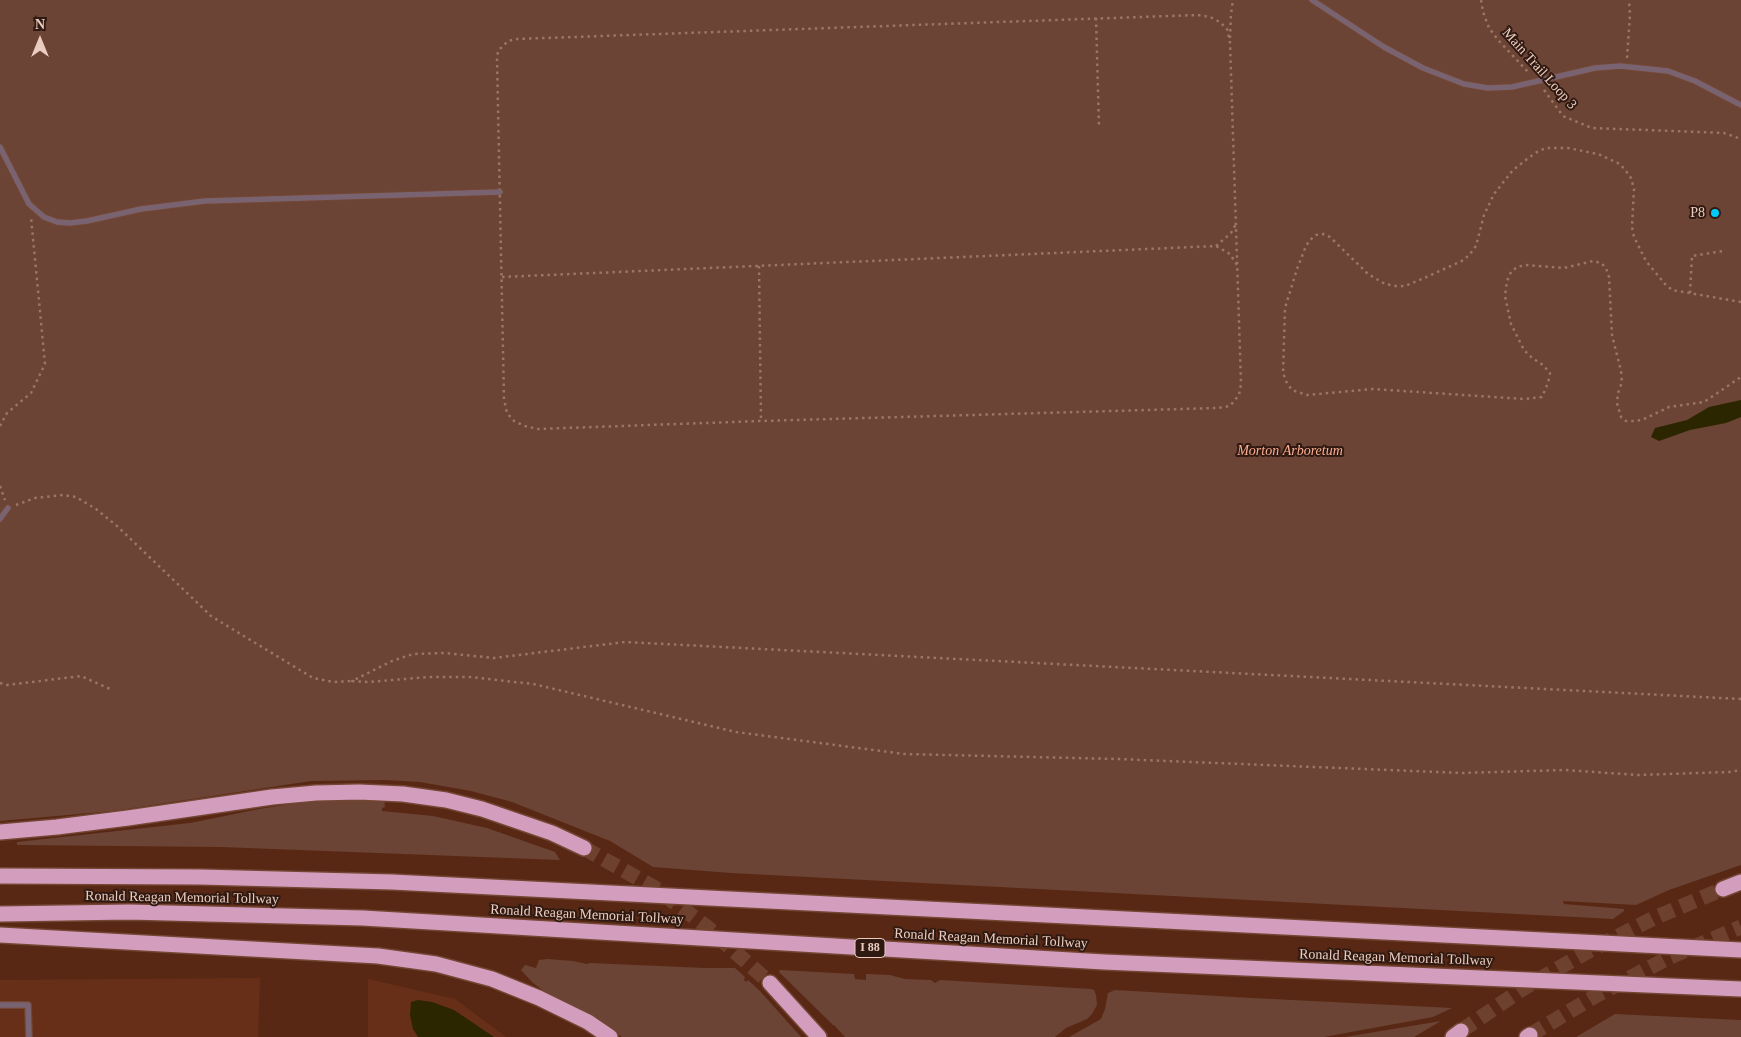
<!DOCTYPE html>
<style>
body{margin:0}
#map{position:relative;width:1741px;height:1037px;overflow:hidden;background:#582814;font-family:Georgia,serif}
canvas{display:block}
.north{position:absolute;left:15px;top:15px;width:50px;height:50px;-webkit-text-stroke:4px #2f1910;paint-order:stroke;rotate:0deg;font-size:14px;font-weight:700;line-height:20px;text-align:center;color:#ebccc0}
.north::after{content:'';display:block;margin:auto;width:18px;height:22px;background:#ebccc0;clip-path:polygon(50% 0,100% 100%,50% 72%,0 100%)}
</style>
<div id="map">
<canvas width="1741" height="1037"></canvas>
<div class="north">N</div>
</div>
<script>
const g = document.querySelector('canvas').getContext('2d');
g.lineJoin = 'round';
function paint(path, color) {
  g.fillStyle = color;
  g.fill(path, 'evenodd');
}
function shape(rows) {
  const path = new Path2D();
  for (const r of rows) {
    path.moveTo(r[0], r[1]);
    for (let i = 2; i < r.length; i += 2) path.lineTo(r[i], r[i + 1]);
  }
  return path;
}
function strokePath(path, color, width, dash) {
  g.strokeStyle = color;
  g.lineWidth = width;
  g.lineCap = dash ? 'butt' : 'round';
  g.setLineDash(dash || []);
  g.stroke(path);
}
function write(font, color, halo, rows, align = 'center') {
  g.font = font + ' Georgia,serif';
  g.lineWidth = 4;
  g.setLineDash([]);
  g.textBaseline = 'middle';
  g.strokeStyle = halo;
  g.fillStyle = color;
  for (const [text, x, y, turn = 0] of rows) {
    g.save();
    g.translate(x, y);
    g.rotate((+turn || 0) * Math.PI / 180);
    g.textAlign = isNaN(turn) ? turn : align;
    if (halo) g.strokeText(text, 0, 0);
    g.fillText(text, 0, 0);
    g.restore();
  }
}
paint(shape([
 [260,978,258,1037,0,1037,0,980],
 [368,979,455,999,506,1037,368,1037]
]), '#672f18');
paint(shape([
 [0,0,1741,0,1741,865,1669,890,1636,905,1563,901,1564,904,1624,909,1624,911,1613,919,731,873,653,867,610,841,512,802,471,791,420,782,385,780,311,781,113,811,0,821],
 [384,799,385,807,382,808,382,811,433,816,487,828,555,852,560,860,221,847,17,845,17,842,190,823,259,809,316,800],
 [547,959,573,961,587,964,590,963,705,968,735,968,745,977,744,980,746,982,748,980,760,991,801,1037,622,1037,584,1012,544,991,533,983,521,970,525,965,536,968,539,960],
 [780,970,854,974,855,979,866,980,866,974,890,975,905,979,931,980,935,983,940,980,1091,989,1094,990,1096,995,1097,1005,1092,1014,1087,1019,1066,1028,1055,1037,845,1037,834,1025,833,1025,779,972],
 [1115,990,1252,998,1452,1008,1433,1017,1324,1037,1069,1037,1101,1019,1105,1009,1108,993],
 [1615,1014,1741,1020,1741,1037,1576,1037],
 [1441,1021,1414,1037,1345,1037]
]), '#6b4435');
paint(shape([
 [1741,400,1741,417,1726,423,1690,430,1659,441,1651,437,1655,428,1687,420,1709,407],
 [418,1000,432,1002,454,1010,494,1037,418,1037,413,1029,410,1015,411,1002]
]), '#2b2600');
strokePath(shape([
 [584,848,655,888,707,927,770,983],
 [1461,1031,1524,988,1587,952,1654,918,1723,889],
 [1530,1035,1597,995,1670,957,1741,927]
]), '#6e412e', 15, [15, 8]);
const lane = shape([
 [1312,0,1384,47,1423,68,1464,84,1488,88,1512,87,1595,68,1620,66,1668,71,1695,81,1741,105],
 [0,147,29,204,44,217,57,222,70,223,87,221,141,209,205,201,500,192],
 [0,519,8,508],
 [0,1005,28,1005,29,1037]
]);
const highway = shape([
 [0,832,57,827,128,818,272,797,316,793,359,792,403,794,446,800,482,809,552,833,584,848],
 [0,876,200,877,392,882,1741,950],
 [1723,889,1741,882],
 [0,914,129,912,363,918,1104,962,1741,989],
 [0,935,378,956,436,964,492,979,539,998,588,1022,610,1037],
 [770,983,819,1037],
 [1453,1037,1461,1031],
 [1527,1037,1530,1035]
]);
strokePath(lane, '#724633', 8);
strokePath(highway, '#724633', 18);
strokePath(shape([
 [1481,0,1483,12,1489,28,1499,41,1529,73],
 [1198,15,1210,17,1220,22,1227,29,1230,42,1241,384,1239,395,1230,406,1217,408,761,421,538,429,525,426,514,421,507,413,504,399,497,59,498,51,508,41,517,39,1198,15],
 [1096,18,1099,127],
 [1230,38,1231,14,1233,0],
 [1627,58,1630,15,1629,0],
 [1544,90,1563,116,1592,128,1724,133,1741,139],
 [1216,246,1231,233,1236,224],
 [759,266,761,421],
 [502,277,1216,246,1230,254,1237,265],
 [1690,293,1692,256,1723,251],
 [1741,302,1672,290,1665,284,1646,261,1634,237,1632,227,1634,189,1631,178,1626,171,1620,164,1598,154,1568,148,1546,148,1537,152,1527,159,1513,170,1494,194,1484,215,1476,246,1470,254,1464,260,1422,279,1405,286,1396,286,1385,284,1368,274,1330,237,1323,234,1316,235,1310,240,1306,246,1297,269,1285,308,1283,373,1287,383,1292,390,1307,395,1373,389,1524,399,1542,397,1548,383,1550,373,1543,365,1532,358,1524,350,1511,324,1505,296,1507,281,1511,272,1517,267,1525,265,1564,268,1593,261,1601,263,1606,268,1609,277,1612,335,1621,371,1622,382,1618,393,1617,403,1621,417,1626,421,1633,421,1642,420,1669,407,1704,402,1741,377],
 [0,426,7,413,31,393,45,364,31,217],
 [0,486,5,500],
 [16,505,35,498,63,495,76,497,96,509,117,526,211,616,313,678,333,682,352,681],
 [0,683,7,685,81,676,110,689],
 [1741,699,625,642,494,658,444,653,413,654,392,661,352,681,367,682,430,677,470,677,533,684,736,732,904,754,1118,759,1462,773,1565,770,1638,775,1729,772,1741,770]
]), '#9d7565', 2.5, [2.5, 4]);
strokePath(lane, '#7a6371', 5.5);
strokePath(highway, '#d39dbe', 15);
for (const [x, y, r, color] of [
 [1715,213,5,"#00cbf9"]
]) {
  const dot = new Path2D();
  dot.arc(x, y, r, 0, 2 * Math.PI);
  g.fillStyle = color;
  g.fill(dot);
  strokePath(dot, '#2f1910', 2);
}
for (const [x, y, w] of [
 [870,948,30]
]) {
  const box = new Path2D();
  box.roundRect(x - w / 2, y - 9.5, w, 19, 4);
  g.fillStyle = '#2f1910';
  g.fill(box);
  strokePath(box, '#ebccc0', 1);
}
write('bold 12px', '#ebccc0', null, [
 ["I 88",870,948]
]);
write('14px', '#ebccc0', '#2f1910', [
 ["Main Trail Loop 3",1539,69,48],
 ["Ronald Reagan Memorial Tollway",182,898,1],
 ["Ronald Reagan Memorial Tollway",587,915,3],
 ["Ronald Reagan Memorial Tollway",991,939,3],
 ["Ronald Reagan Memorial Tollway",1396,958,2]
]);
write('14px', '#ebccc0', '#2f1910', [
 ["P8",1705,213]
], 'right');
write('italic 14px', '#fcaf92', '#2f1910', [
 ["Morton Arboretum",1290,451]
]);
</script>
